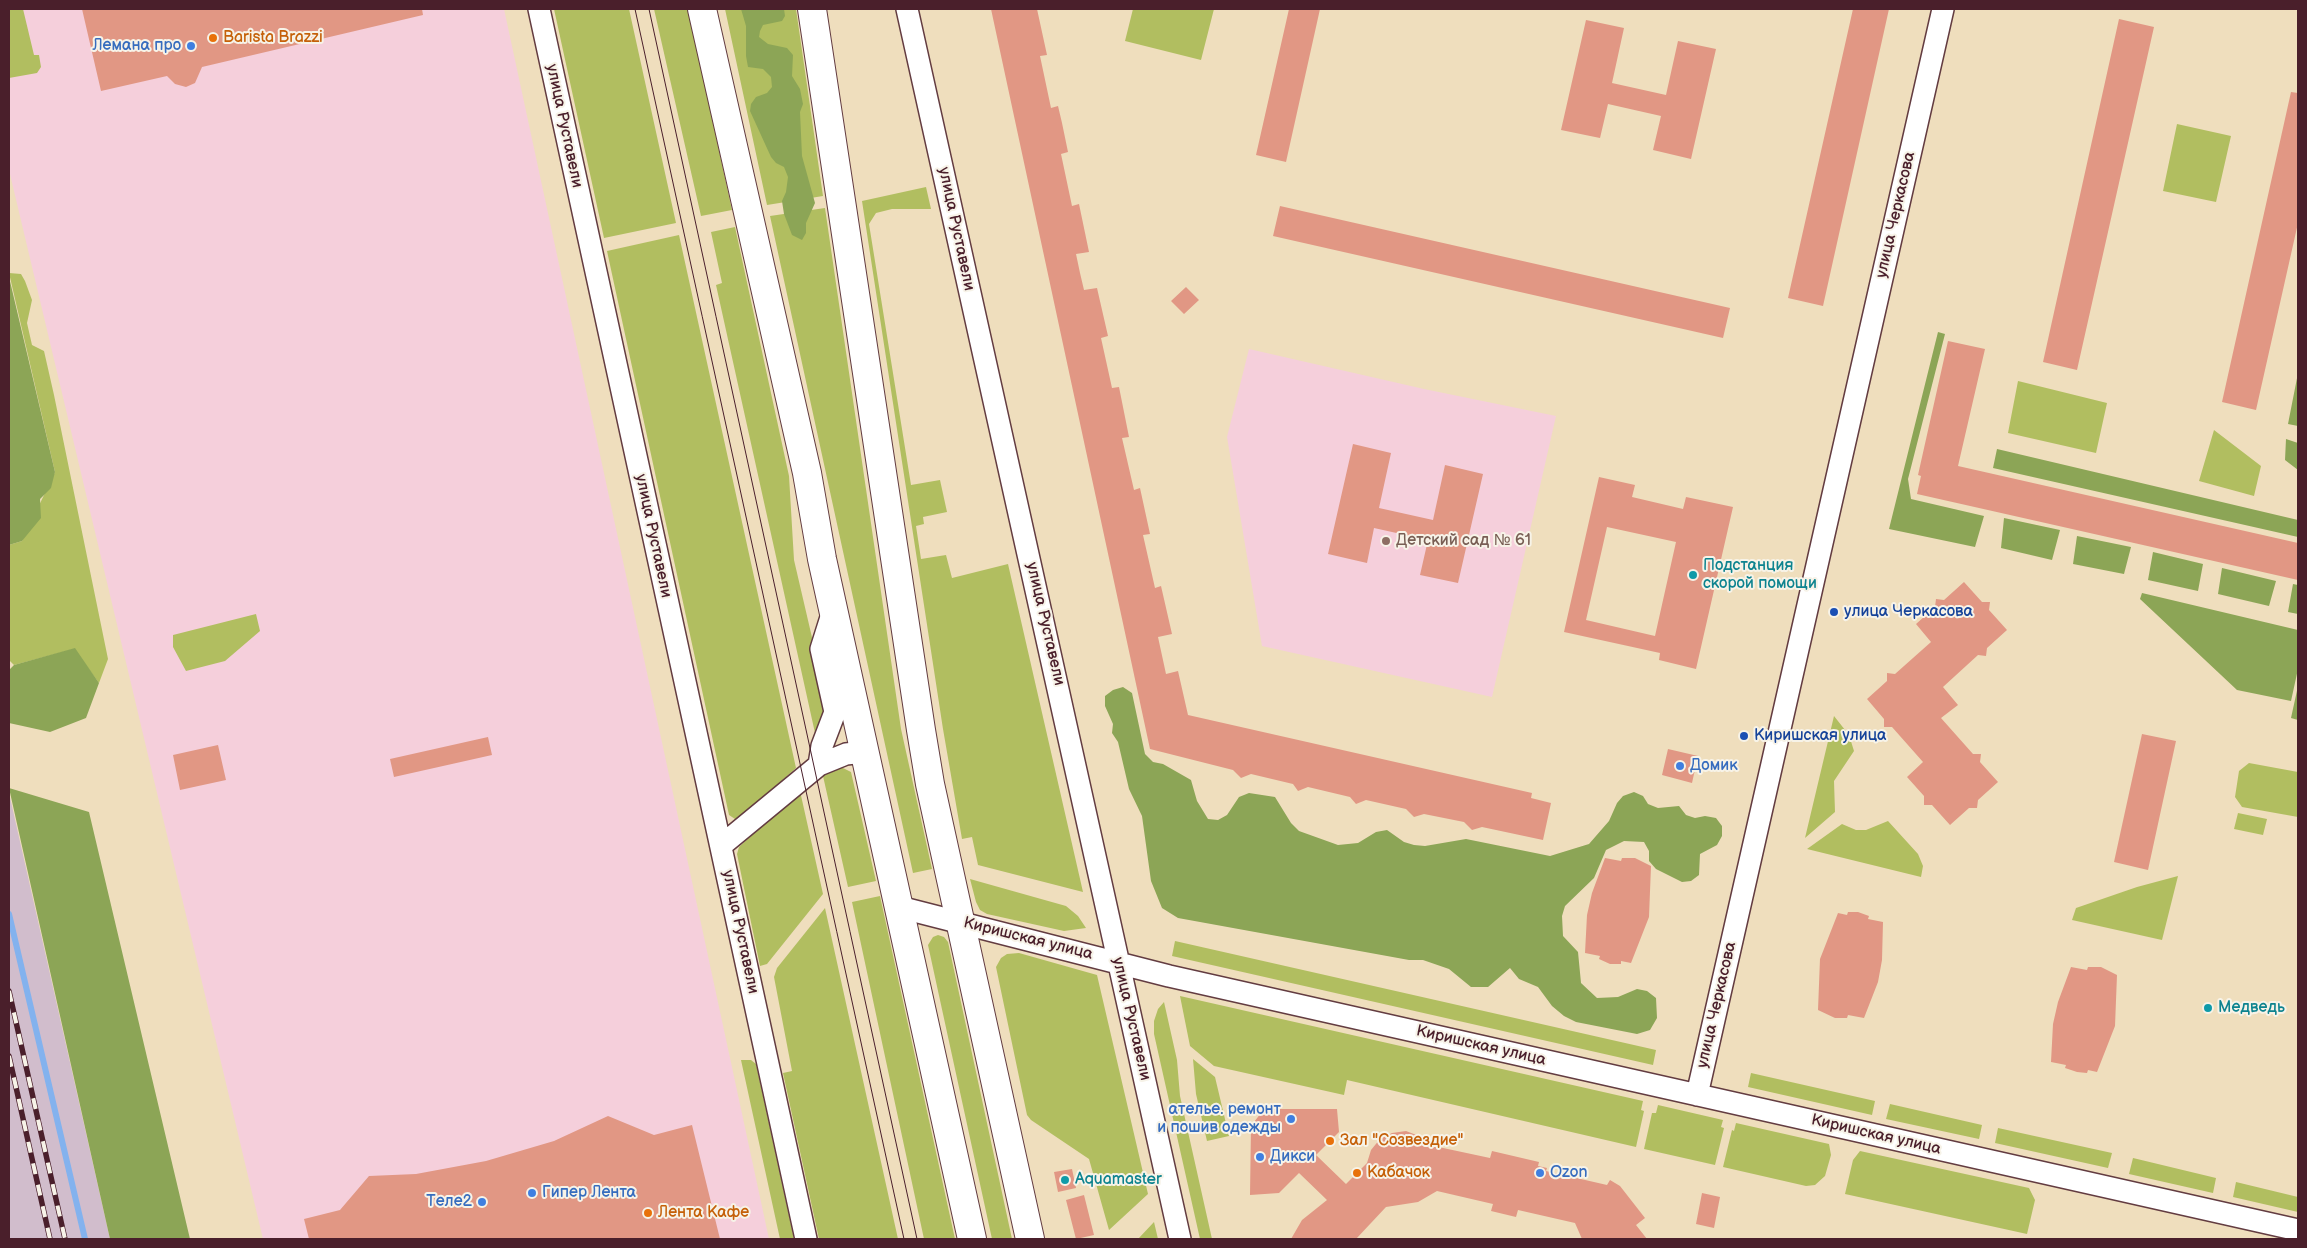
<!DOCTYPE html>
<meta charset="utf-8">
<style>
body{margin:0}
#map{position:relative;width:2307px;height:1248px;overflow:hidden;background:#efdebd;font-family:"Balsamiq Sans",sans-serif}
canvas{display:block}
.frame{position:absolute;inset:0;border:10px solid #4a1f2b;pointer-events:none}
</style>
<div id="map">
<canvas width="2307" height="1248"></canvas>
<div class="frame"></div>
</div>
<script>
const g = document.querySelector('canvas').getContext('2d');
g.lineJoin = 'round';
function paint(path, color) {
  g.fillStyle = color;
  g.fill(path, 'evenodd');
}
function shape(rows) {
  const path = new Path2D();
  for (const r of rows) {
    path.moveTo(r[0], r[1]);
    for (let i = 2; i < r.length; i += 2) path.lineTo(r[i], r[i + 1]);
  }
  return path;
}
function strokePath(path, color, width, dash) {
  g.strokeStyle = color;
  g.lineWidth = width;
  g.lineCap = dash ? 'butt' : 'round';
  g.setLineDash(dash || []);
  g.stroke(path);
}
function write(font, color, halo, rows, align = 'center') {
  g.font = font + ' "Balsamiq Sans",sans-serif';
  g.lineWidth = 4;
  g.setLineDash([]);
  g.textBaseline = 'middle';
  g.strokeStyle = halo;
  g.fillStyle = color;
  for (const [text, x, y, turn = 0] of rows) {
    g.save();
    g.translate(x, y);
    g.rotate((+turn || 0) * Math.PI / 180);
    g.textAlign = isNaN(turn) ? turn : align;
    if (halo) g.strokeText(text, 0, 0);
    g.fillText(text, 0, 0);
    g.restore();
  }
}
paint(shape([
 [9,9,504,9,769,1239,263,1239,9,170],
 [1249,349,1424,389,1556,416,1492,697,1262,646,1227,437]
]), '#f5cfdb');
paint(shape([
 [9,793,110,1239,9,1239]
]), '#d1bdcc');
paint(shape([
 [9,9,23,9,34,55,39,55,41,67,37,73,9,78],
 [554,9,629,9,676,223,604,238],
 [654,9,688,9,732,210,701,216],
 [725,9,796,9,823,196,767,205],
 [1133,9,1214,9,1201,60,1125,41],
 [2177,124,2231,136,2216,202,2163,191],
 [926,187,931,209,892,209,876,213,869,224,911,485,940,480,947,512,923,517,924,524,916,526,921,559,946,555,952,578,1008,564,1083,892,978,865,972,837,962,839,943,729,862,201],
 [825,208,901,729,932,869,913,873,770,216],
 [735,227,789,476,794,560,827,702,817,742,716,285,722,283,711,232],
 [679,235,796,768,740,818,735,819,729,815,607,251],
 [9,273,21,274,25,281,32,300,27,323,32,345,44,351,54,395,108,659,99,683,74,649,14,665,9,660,9,545,22,541,55,472],
 [2018,381,2107,403,2096,453,2008,433],
 [2214,430,2261,466,2254,496,2199,481],
 [256,614,260,631,225,661,186,671,173,647,173,635],
 [1834,716,1849,735,1854,751,1834,781,1835,812,1805,838],
 [2249,763,2298,772,2298,817,2242,807,2235,797,2239,771],
 [841,767,851,772,876,881,848,887,823,776,827,771],
 [800,791,823,894,767,964,760,966,737,854,739,847],
 [2238,813,2267,819,2263,835,2234,829],
 [1888,821,1918,854,1923,866,1921,877,1807,849,1842,824,1856,830,1866,830],
 [2178,876,2162,940,2072,920,2076,908,2137,887],
 [970,879,1066,906,1078,916,1086,928,1064,931,987,914,980,910,976,902],
 [880,896,955,1239,924,1239,852,902],
 [825,908,898,1239,819,1239,783,1073,792,1071,774,977,777,968],
 [938,935,944,937,948,942,1012,1239,992,1239,928,945,933,937],
 [1175,941,1656,1050,1653,1065,1172,956],
 [1019,953,1097,975,1148,1194,1109,1230,1089,1159,1031,1120,1027,1115,996,967,1001,958,1007,954],
 [1180,996,1643,1101,1641,1110,1644,1111,1636,1147,1347,1080,1344,1095,1214,1066,1190,1046],
 [1164,1002,1177,1060,1180,1096,1212,1239,1200,1239,1154,1034,1154,1021,1158,1009],
 [1193,1059,1215,1077,1229,1136,1207,1141,1196,1094],
 [741,1060,751,1060,756,1064,794,1239,780,1239],
 [1751,1073,1875,1101,1872,1115,1748,1087],
 [1890,1104,1982,1125,1979,1139,1886,1119],
 [1658,1105,1723,1120,1721,1127,1724,1128,1715,1165,1644,1149,1652,1113,1656,1113],
 [1736,1123,1829,1144,1831,1155,1825,1176,1815,1185,1806,1186,1723,1167,1732,1130,1734,1131],
 [1998,1128,2112,1153,2108,1168,1995,1143],
 [1860,1151,2029,1188,2035,1200,2027,1234,1845,1194,1853,1160],
 [2133,1158,2216,1178,2213,1193,2129,1174],
 [2236,1182,2298,1197,2298,1212,2233,1197],
 [1154,1222,1158,1239,1138,1239]
]), '#b1be60');
paint(shape([
 [741,9,784,9,785,16,782,21,763,25,760,31,759,37,768,44,787,48,793,55,792,76,800,89,803,104,800,112,802,156,815,203,806,223,806,233,802,240,792,235,784,214,782,201,786,192,788,177,784,167,776,163,771,157,750,111,751,104,756,97,767,93,772,87,771,77,763,69,748,67,746,56,746,26],
 [9,277,55,472,51,488,40,499,41,518,22,541,9,545],
 [1938,332,1945,334,1908,479,1911,499,1984,516,1975,547,1889,529],
 [2298,373,2298,426,2288,424],
 [2286,439,2298,443,2298,470,2285,460],
 [1997,449,2298,520,2298,537,1993,468],
 [2004,518,2060,530,2052,560,2001,548],
 [2077,536,2131,547,2124,574,2073,564],
 [2153,552,2203,564,2198,591,2148,580],
 [2222,568,2276,581,2269,606,2218,594],
 [2293,584,2298,585,2298,614,2288,612],
 [2142,593,2298,630,2298,669,2291,701,2237,690,2140,599],
 [75,648,99,683,86,718,50,732,9,723,9,670,14,665],
 [2298,686,2298,720,2291,718],
 [1123,687,1132,693,1145,754,1153,762,1163,764,1191,780,1197,801,1208,819,1218,820,1227,815,1239,797,1249,793,1275,797,1291,823,1299,831,1338,845,1358,843,1376,832,1387,830,1404,842,1414,845,1425,846,1466,839,1550,856,1589,844,1609,821,1617,803,1623,796,1634,792,1643,796,1648,804,1658,808,1679,806,1686,815,1695,818,1705,816,1716,818,1722,826,1722,836,1717,845,1700,854,1699,875,1691,881,1682,882,1656,869,1649,861,1649,851,1644,842,1624,841,1606,850,1594,878,1565,906,1562,916,1563,936,1578,952,1581,983,1597,998,1618,997,1637,989,1647,991,1656,998,1657,1018,1650,1030,1637,1034,1576,1022,1564,1016,1552,1006,1538,987,1519,979,1510,968,1488,987,1471,987,1449,969,1423,960,1409,960,1178,918,1162,908,1151,881,1142,816,1129,789,1118,742,1112,733,1113,724,1105,706,1105,696,1113,690],
 [9,788,89,812,190,1239,110,1239]
]), '#8ca556');
strokePath(shape([
 [9,914,85,1239]
]), '#83b2ee', 6);
paint(shape([
 [82,9,422,9,423,15,202,67,195,83,186,87,175,84,167,76,101,91],
 [991,9,1037,9,1047,55,1040,56,1051,108,1058,106,1062,123,1068,152,1061,154,1072,206,1079,204,1089,252,1076,254,1080,273,1084,290,1097,288,1108,336,1101,338,1112,388,1119,387,1129,437,1122,438,1134,490,1140,488,1150,534,1143,535,1155,588,1161,586,1172,634,1158,637,1166,674,1178,671,1188,715,1532,793,1531,798,1551,803,1543,840,1482,827,1472,830,1464,822,1424,814,1414,817,1406,809,1366,800,1356,804,1350,797,1308,787,1298,791,1293,784,1251,774,1241,778,1233,770,1150,749],
 [1289,9,1320,9,1286,162,1256,155],
 [1853,9,1889,9,1823,306,1788,298],
 [2119,19,2154,27,2077,370,2043,362],
 [1586,20,1624,28,1612,83,1666,95,1678,41,1716,49,1691,159,1653,150,1661,116,1608,104,1600,138,1561,130],
 [2291,92,2298,93,2298,223,2256,410,2222,402],
 [1280,206,1730,308,1723,338,1273,236],
 [1186,287,1199,300,1184,314,1171,301],
 [1948,341,1985,349,1958,466,2298,543,2298,580,1917,494,1921,476,1918,475],
 [1353,444,1391,453,1379,508,1433,520,1445,465,1483,474,1458,583,1420,575,1428,540,1374,528,1367,563,1328,554],
 [1599,477,1635,485,1632,497,1683,509,1686,497,1733,507,1696,669,1659,660,1660,653,1564,632],
 [1607,527,1676,542,1655,636,1586,620],
 [1964,582,1982,602,1990,602,1989,610,2007,630,1987,648,1986,656,1978,655,1943,687,1958,705,1941,718,1973,754,1981,754,1980,762,1998,782,1978,800,1977,808,1969,808,1950,825,1932,805,1924,805,1924,796,1907,777,1923,762,1892,727,1884,727,1884,719,1867,699,1887,681,1887,673,1895,674,1931,642,1916,624,1935,607,1936,599,1944,600],
 [2142,734,2176,741,2148,870,2114,862],
 [488,737,492,755,394,777,390,759],
 [218,745,226,780,180,790,173,755],
 [1668,749,1698,756,1692,783,1662,775],
 [1605,858,1621,861,1622,858,1635,858,1651,866,1649,917,1631,963,1621,961,1621,964,1610,964,1599,959,1600,956,1585,953,1587,915,1592,893],
 [1848,912,1858,912,1869,916,1868,919,1883,922,1882,960,1878,982,1864,1018,1848,1015,1847,1018,1835,1018,1818,1010,1820,959,1838,913,1847,915],
 [2071,967,2087,970,2088,967,2101,967,2117,975,2115,1026,2097,1072,2088,1070,2087,1073,2077,1072,2065,1068,2066,1065,2051,1062,2053,1024,2058,1002],
 [1264,1109,1337,1109,1339,1132,1316,1155,1346,1184,1367,1163,1371,1150,1380,1139,1392,1133,1406,1131,1419,1136,1429,1145,1490,1158,1492,1151,1539,1162,1538,1166,1547,1168,1546,1171,1607,1185,1610,1180,1620,1186,1645,1218,1636,1225,1647,1239,1582,1239,1575,1223,1518,1210,1516,1217,1491,1211,1493,1204,1437,1191,1418,1202,1386,1207,1356,1239,1291,1239,1302,1220,1327,1200,1299,1173,1279,1193,1250,1195,1251,1126],
 [608,1116,654,1135,692,1125,720,1239,309,1239,304,1219,340,1210,369,1176,416,1174,486,1161,554,1141],
 [1072,1169,1076,1188,1058,1192,1054,1172],
 [1702,1193,1720,1197,1714,1228,1696,1224],
 [1084,1195,1094,1235,1076,1239,1066,1200]
]), '#e19784');
const street = shape([
 [539,9,806,1239],
 [907,9,1180,1239],
 [819,765,822,746,835,712,821,649,833,611],
 [722,845,819,765,846,754,864,752],
 [899,907,1169,976,2298,1230],
 [1697,1095,1943,9]
]);
const primary = shape([
 [702,9,807,473,822,559,972,1239],
 [812,9,921,730,930,784,1030,1239]
]);
strokePath(street, '#633c41', 24);
strokePath(primary, '#633c41', 30);
strokePath(street, '#fff', 21);
strokePath(primary, '#fff', 28);
strokePath(shape([
 [635,9,904,1239],
 [649,9,917,1239]
]), '#4a1f2b', 1);
const rail = shape([
 [9,991,65,1239],
 [9,1056,50,1239]
]);
strokePath(rail, '#4a1f2b', 5.5);
strokePath(rail, '#f7f3e8', 4, [11]);
for (const [x, y, r, color] of [
 [213,38,5,"#e8710a"],
 [191,46,5,"#3f7fe0"],
 [1386,541,5,"#8d6e63"],
 [1693,575,5,"#0f9aa8"],
 [1834,612,5,"#1a4fb4"],
 [1744,736,5,"#1a4fb4"],
 [1680,766,5,"#3f7fe0"],
 [2208,1008,5,"#0f9aa8"],
 [1291,1119,5,"#3f7fe0"],
 [1330,1141,5,"#e8710a"],
 [1260,1157,5,"#3f7fe0"],
 [1357,1173,5,"#e8710a"],
 [1540,1173,5,"#3f7fe0"],
 [1065,1180,5,"#0f9aa8"],
 [532,1193,5,"#3f7fe0"],
 [482,1202,5,"#3f7fe0"],
 [648,1213,5,"#e8710a"]
]) {
  const dot = new Path2D();
  dot.arc(x, y, r, 0, 2 * Math.PI);
  g.fillStyle = color;
  g.fill(dot);
  strokePath(dot, '#f7f3e8', 2);
}
write('16px', '#c56008', '#f7f3e8', [
 ["Barista Brazzi",223,38],
 ["Зал \"Созвездие\"",1340,1141],
 ["Кабачок",1367,1173],
 ["Лента Кафе",658,1213]
], 'left');
write('16px', '#366cbe', '#f7f3e8', [
 ["Лемана про",181,46,"right"],
 ["Домик",1690,766],
 ["ателье. ремонт",1281,1110,"right"],
 ["и пошив одежды",1281,1128,"right"],
 ["Дикси",1270,1157],
 ["Ozon",1550,1173],
 ["Гипер Лента",542,1193],
 ["Теле2",472,1202,"right"]
], 'left');
write('16px', '#4a1f2b', '#f7f3e8', [
 ["улица Руставели",564,126,78],
 ["улица Черкасова",1896,215,-77],
 ["улица Руставели",956,229,78],
 ["улица Руставели",653,536,78],
 ["улица Руставели",1045,624,77],
 ["улица Руставели",740,932,78],
 ["Киришская улица",1028,939,14],
 ["улица Черкасова",1717,1005,-77],
 ["улица Руставели",1131,1019,77],
 ["Киришская улица",1481,1046,13],
 ["Киришская улица",1876,1135,13]
]);
write('16px', '#785e54', '#f7f3e8', [
 ["Детский сад № 61",1396,541]
], 'left');
write('16px', '#0d838f', '#f7f3e8', [
 ["Подстанция",1703,566],
 ["скорой помощи",1703,584],
 ["Медведь",2218,1008],
 ["Aquamaster",1075,1180]
], 'left');
write('16px', '#164399', '#f7f3e8', [
 ["улица Черкасова",1844,612],
 ["Киришская улица",1754,736]
], 'left');
</script>
